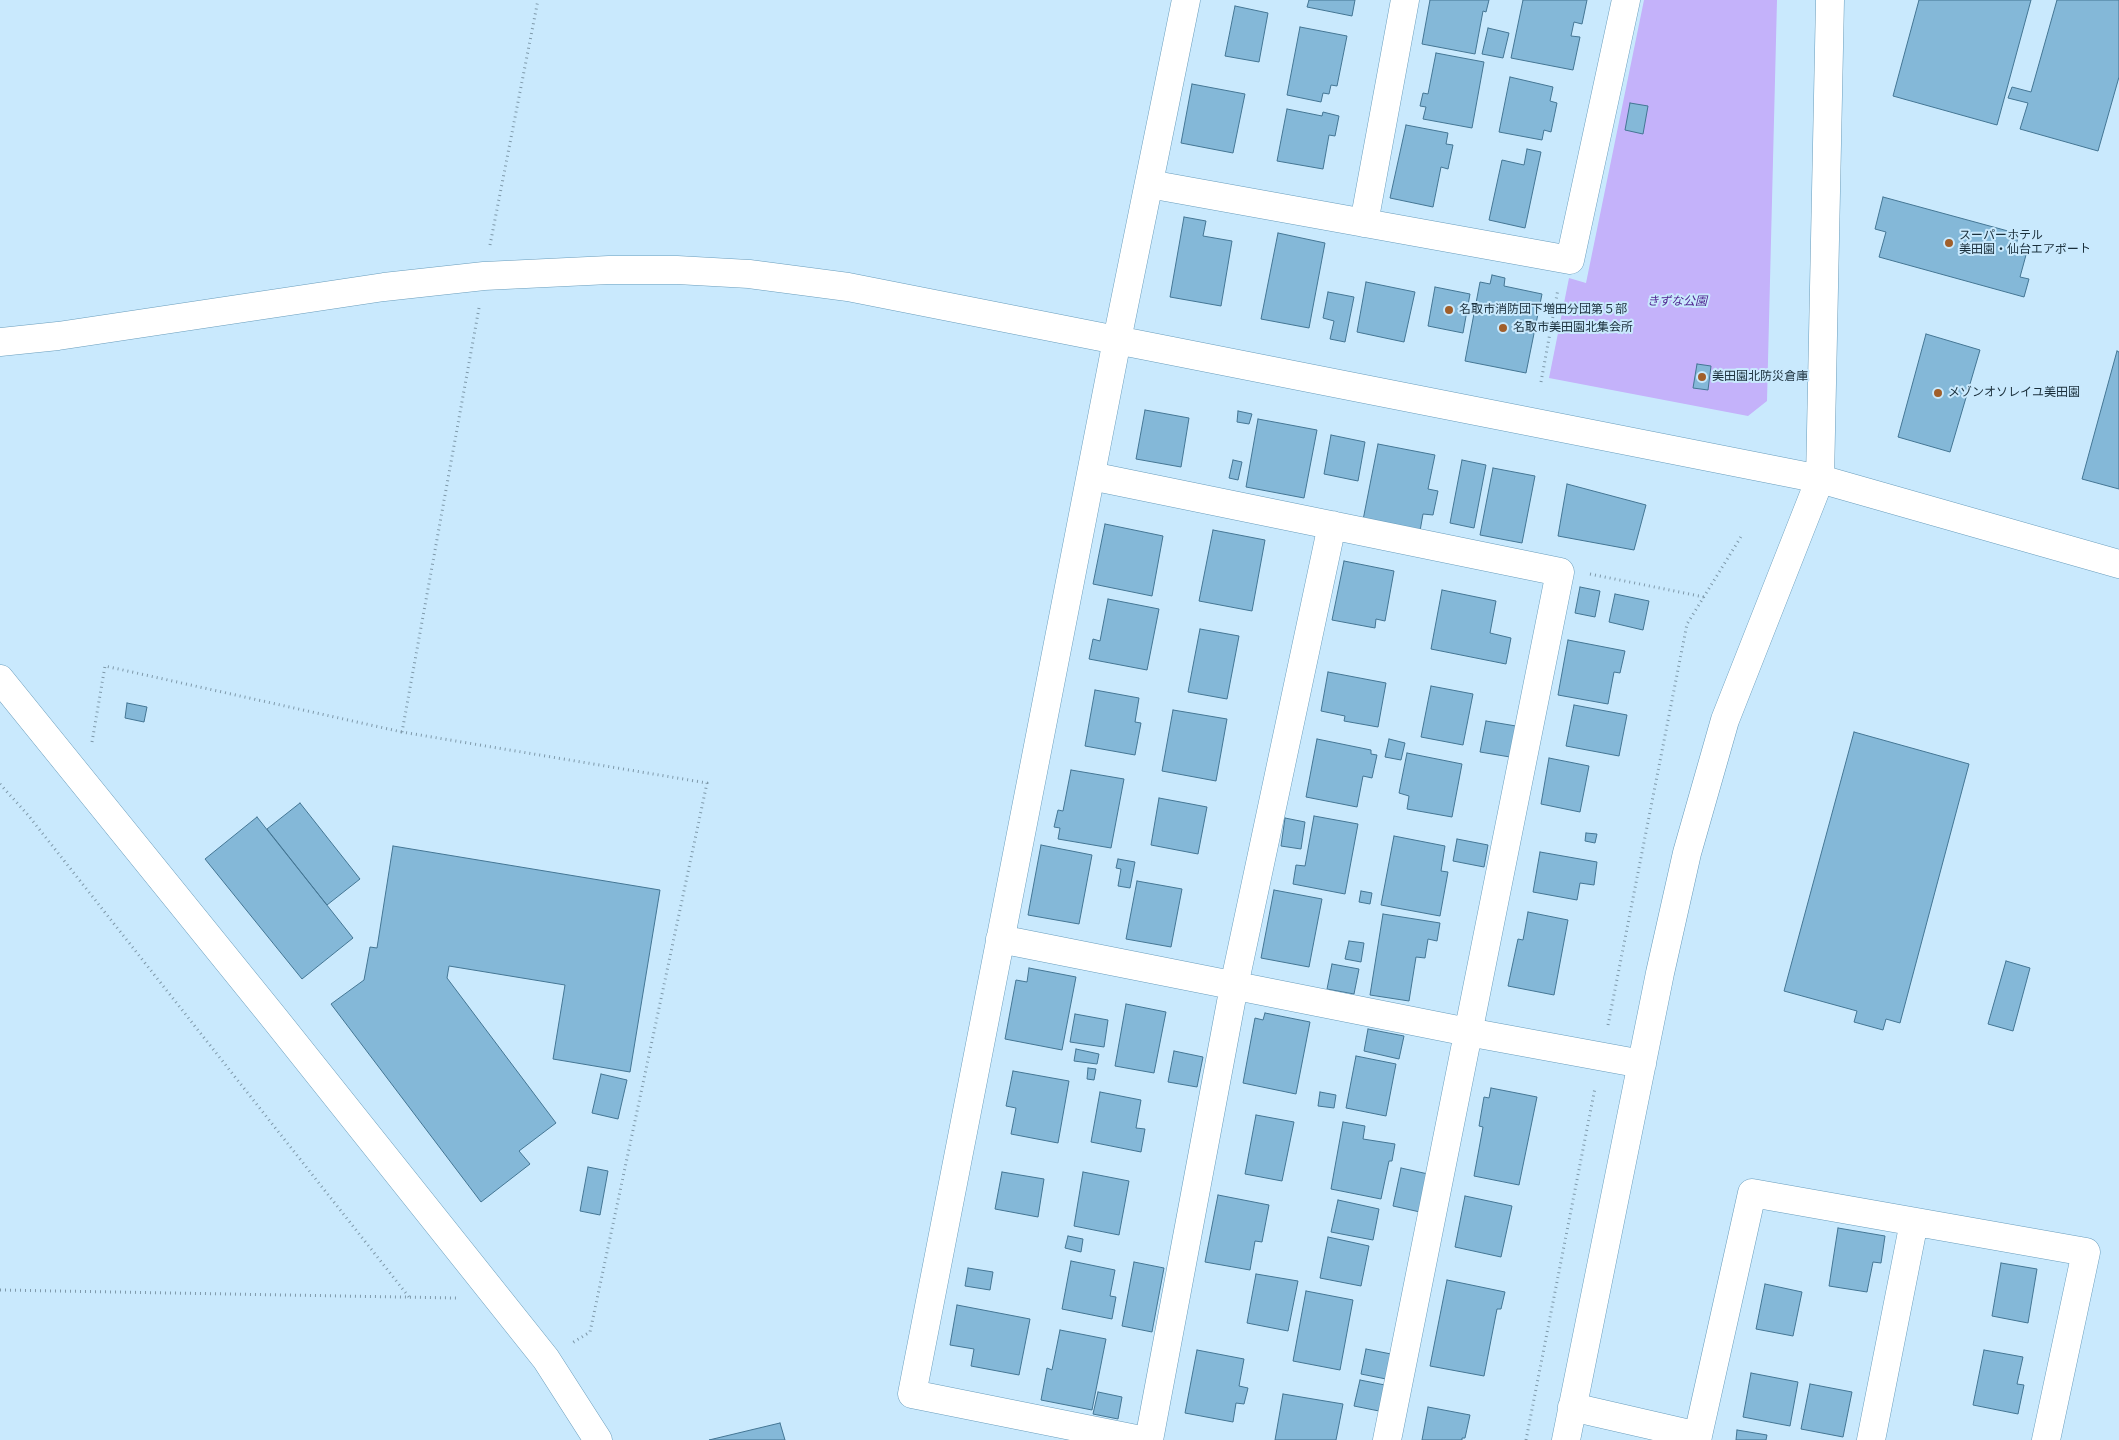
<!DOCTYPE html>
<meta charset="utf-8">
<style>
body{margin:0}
canvas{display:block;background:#c9e9fd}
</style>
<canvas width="2119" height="1440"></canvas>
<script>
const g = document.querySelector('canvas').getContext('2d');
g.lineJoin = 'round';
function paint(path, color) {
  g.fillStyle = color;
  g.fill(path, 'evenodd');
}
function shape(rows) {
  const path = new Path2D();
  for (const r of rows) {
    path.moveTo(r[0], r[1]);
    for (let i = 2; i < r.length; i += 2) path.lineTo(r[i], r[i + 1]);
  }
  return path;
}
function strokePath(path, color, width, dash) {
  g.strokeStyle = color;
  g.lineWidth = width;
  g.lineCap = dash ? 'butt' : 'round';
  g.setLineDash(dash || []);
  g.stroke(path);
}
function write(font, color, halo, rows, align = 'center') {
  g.font = font + ' "PT Serif","Noto Sans JP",serif';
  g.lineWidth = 4;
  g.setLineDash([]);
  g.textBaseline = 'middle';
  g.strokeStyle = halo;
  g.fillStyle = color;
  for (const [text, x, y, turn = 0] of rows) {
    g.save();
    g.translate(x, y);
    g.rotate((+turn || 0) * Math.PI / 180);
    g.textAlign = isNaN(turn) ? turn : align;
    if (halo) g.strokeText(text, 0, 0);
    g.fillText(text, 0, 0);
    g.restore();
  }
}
paint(shape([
 [1644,0,1777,0,1767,401,1748,416,1549,378,1569,278,1586,283]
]), '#c4b2fa');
const building = shape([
 [1309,0,1355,0,1352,16,1307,7,1309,0],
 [1430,0,1489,0,1486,12,1483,11,1475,54,1422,44,1430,0],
 [1523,0,1587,0,1582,24,1574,22,1571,36,1580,37,1573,70,1511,58,1523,0],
 [1919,0,2031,0,1997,125,1893,96,1919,0],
 [2057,0,2119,0,2119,77,2098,151,2020,129,2028,103,2008,98,2012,87,2031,92,2057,0],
 [1235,6,1268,13,1259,62,1225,56,1235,6],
 [1300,27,1347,36,1337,86,1331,85,1329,94,1323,93,1321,102,1287,95,1300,27],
 [1488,28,1509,33,1503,58,1482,54,1488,28],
 [1436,53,1484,62,1472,128,1423,119,1426,107,1420,106,1423,93,1428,94,1436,53],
 [1510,77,1553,87,1550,101,1557,103,1551,132,1544,130,1542,140,1499,132,1510,77],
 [1192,84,1245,94,1233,153,1181,143,1192,84],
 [1630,103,1648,106,1643,134,1625,130,1630,103],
 [1287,109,1322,116,1323,112,1339,116,1335,136,1329,135,1323,169,1277,161,1287,109],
 [1406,125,1448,133,1446,144,1453,145,1448,169,1441,167,1433,207,1390,198,1406,125],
 [1527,149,1541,152,1525,228,1489,220,1502,160,1524,165,1527,149],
 [1883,197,2019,234,2014,252,2026,255,2020,277,2029,279,2024,297,1879,257,1886,232,1875,229,1883,197],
 [1184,217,1206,221,1203,236,1232,241,1221,306,1170,297,1184,217],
 [1278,233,1325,243,1309,328,1261,319,1278,233],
 [1492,275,1505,278,1504,286,1542,294,1526,373,1465,361,1480,282,1490,284,1492,275],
 [1366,282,1415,292,1404,342,1357,332,1366,282],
 [1435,287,1470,294,1463,333,1428,326,1435,287],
 [1328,292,1354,297,1345,342,1330,339,1334,321,1323,318,1328,292],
 [1926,334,1980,350,1950,452,1898,437,1926,334],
 [2117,351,2119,352,2119,489,2082,479,2117,351],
 [1697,364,1711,366,1708,390,1693,388,1697,364],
 [1145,410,1189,418,1181,467,1136,459,1145,410],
 [1238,411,1252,414,1249,424,1237,422,1238,411],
 [1258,419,1317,430,1304,498,1246,487,1258,419],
 [1331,435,1365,442,1358,481,1324,474,1331,435],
 [1378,444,1435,455,1428,489,1438,491,1433,515,1423,514,1420,531,1363,520,1378,444],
 [1233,460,1242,462,1238,480,1229,478,1233,460],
 [1462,460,1486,465,1474,528,1450,523,1462,460],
 [1493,468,1535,476,1522,543,1480,535,1493,468],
 [1567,484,1646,505,1634,550,1558,536,1567,484],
 [1105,524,1163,536,1152,596,1093,584,1105,524],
 [1213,530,1265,540,1252,611,1199,601,1213,530],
 [1344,561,1394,571,1385,621,1376,619,1375,628,1332,620,1344,561],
 [1580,587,1600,591,1595,617,1575,613,1580,587],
 [1442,590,1496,601,1490,633,1511,638,1506,664,1431,649,1442,590],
 [1615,594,1649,601,1643,630,1609,622,1615,594],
 [1108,599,1159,609,1147,670,1089,659,1093,639,1100,641,1108,599],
 [1200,629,1239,636,1227,699,1188,692,1200,629],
 [1568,640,1625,651,1620,673,1614,672,1608,704,1558,695,1568,640],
 [1328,672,1386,683,1378,727,1344,721,1345,716,1321,711,1328,672],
 [1431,686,1473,694,1463,745,1421,737,1431,686],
 [1095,690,1139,698,1135,722,1141,723,1135,755,1085,746,1095,690],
 [127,703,147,707,144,722,125,718,127,703],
 [1574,705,1627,715,1619,756,1566,746,1574,705],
 [1173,710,1227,719,1216,781,1162,771,1173,710],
 [1486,721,1516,726,1510,757,1480,752,1486,721],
 [1854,732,1969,764,1900,1023,1886,1019,1883,1030,1854,1022,1857,1011,1784,991,1854,732],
 [1317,739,1371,750,1371,754,1377,755,1372,778,1363,776,1357,807,1306,797,1317,739],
 [1389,739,1405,743,1401,760,1385,757,1389,739],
 [1407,753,1462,764,1452,817,1407,809,1409,796,1399,793,1407,753],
 [1549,758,1589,766,1580,812,1541,804,1549,758],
 [1071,770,1124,779,1111,848,1058,839,1060,828,1054,827,1058,810,1063,811,1071,770],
 [1159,798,1207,807,1198,854,1151,845,1159,798],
 [300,803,360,879,327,905,267,829,300,803],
 [1314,816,1358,824,1345,894,1293,884,1296,865,1305,866,1314,816],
 [257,817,353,938,302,979,205,859,257,817],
 [1285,818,1305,822,1301,849,1281,846,1285,818],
 [1586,833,1597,834,1595,843,1585,841,1586,833],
 [1394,836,1445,846,1441,871,1448,872,1440,916,1381,905,1394,836],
 [1457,839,1488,845,1484,867,1453,861,1457,839],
 [1041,845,1092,855,1079,924,1028,915,1041,845],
 [393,846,660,890,630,1072,553,1059,565,985,449,966,447,978,556,1123,519,1151,530,1164,481,1202,331,1004,364,980,370,947,377,948,393,846],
 [1540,852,1597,862,1594,885,1580,883,1577,900,1533,892,1540,852],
 [1118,859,1135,862,1130,888,1118,886,1121,869,1116,868,1118,859],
 [1137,881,1182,889,1171,947,1126,939,1137,881],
 [1274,890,1322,899,1309,967,1261,958,1274,890],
 [1361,891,1372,893,1370,904,1359,902,1361,891],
 [1528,912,1568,920,1554,995,1508,986,1518,939,1523,940,1528,912],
 [1383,914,1440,923,1437,941,1428,939,1425,958,1416,957,1409,1001,1370,995,1383,914],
 [1349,941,1364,943,1361,962,1345,959,1349,941],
 [2006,961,2030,968,2013,1031,1988,1024,2006,961],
 [1332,964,1359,969,1354,994,1327,989,1332,964],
 [1029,968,1076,977,1062,1050,1005,1039,1016,980,1027,982,1029,968],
 [1126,1004,1166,1012,1154,1073,1115,1066,1126,1004],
 [1265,1013,1310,1022,1296,1094,1243,1083,1255,1018,1263,1020,1265,1013],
 [1075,1014,1108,1020,1104,1047,1070,1042,1075,1014],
 [1368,1029,1404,1036,1399,1059,1364,1051,1368,1029],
 [1076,1049,1099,1054,1097,1064,1074,1061,1076,1049],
 [1174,1051,1203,1057,1197,1087,1168,1082,1174,1051],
 [1356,1056,1396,1064,1386,1116,1346,1108,1356,1056],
 [1088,1068,1096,1069,1094,1080,1087,1079,1088,1068],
 [1013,1071,1069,1081,1058,1143,1011,1134,1016,1108,1006,1106,1013,1071],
 [601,1074,627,1080,618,1119,592,1113,601,1074],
 [1491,1088,1537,1097,1519,1185,1474,1176,1483,1127,1479,1126,1484,1097,1489,1098,1491,1088],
 [1100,1092,1141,1100,1136,1128,1145,1129,1141,1152,1091,1142,1100,1092],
 [1320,1092,1336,1095,1334,1108,1318,1106,1320,1092],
 [1256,1115,1294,1122,1282,1181,1245,1174,1256,1115],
 [1343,1122,1365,1126,1363,1139,1395,1144,1392,1161,1389,1161,1381,1199,1331,1189,1343,1122],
 [588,1167,608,1171,600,1215,580,1211,588,1167],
 [1401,1168,1428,1174,1420,1212,1393,1206,1401,1168],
 [1002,1172,1044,1179,1038,1217,995,1209,1002,1172],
 [1083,1172,1129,1181,1119,1235,1074,1226,1083,1172],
 [1218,1195,1269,1205,1262,1242,1255,1241,1250,1270,1205,1262,1218,1195],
 [1465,1196,1512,1206,1501,1257,1455,1247,1465,1196],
 [1338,1200,1379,1209,1373,1240,1331,1232,1338,1200],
 [1838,1228,1885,1236,1881,1263,1873,1262,1867,1292,1829,1286,1838,1228],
 [1068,1236,1083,1239,1081,1252,1065,1248,1068,1236],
 [1328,1237,1369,1246,1361,1286,1320,1278,1328,1237],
 [1071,1261,1115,1270,1110,1296,1116,1297,1112,1319,1062,1309,1071,1261],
 [1134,1262,1164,1268,1152,1332,1122,1326,1134,1262],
 [2001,1263,2037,1269,2028,1323,1992,1316,2001,1263],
 [968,1268,993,1272,990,1290,965,1286,968,1268],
 [1256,1274,1298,1281,1288,1331,1247,1323,1256,1274],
 [1447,1280,1505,1292,1501,1309,1497,1309,1484,1376,1430,1366,1447,1280],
 [1765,1284,1802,1292,1793,1336,1756,1329,1765,1284],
 [1306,1291,1353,1300,1340,1370,1293,1361,1306,1291],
 [957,1305,1030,1319,1019,1375,971,1366,974,1349,950,1345,957,1305],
 [1060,1330,1106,1339,1092,1410,1041,1400,1047,1368,1052,1370,1060,1330],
 [1366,1349,1391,1354,1386,1379,1361,1374,1366,1349],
 [1197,1350,1244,1359,1239,1386,1248,1388,1244,1404,1236,1403,1233,1422,1185,1413,1197,1350],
 [1984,1350,2023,1357,2017,1384,2024,1385,2018,1414,1973,1405,1984,1350],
 [1751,1373,1798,1382,1790,1426,1743,1417,1751,1373],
 [1360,1380,1385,1385,1379,1411,1354,1406,1360,1380],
 [1810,1384,1852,1392,1843,1437,1801,1429,1810,1384],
 [1098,1392,1122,1397,1118,1419,1093,1414,1098,1392],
 [1283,1394,1343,1404,1336,1440,1275,1440,1283,1394],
 [1428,1407,1470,1415,1465,1438,1462,1438,1462,1440,1422,1440,1428,1407],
 [780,1423,785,1440,709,1440,780,1423],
 [1737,1430,1767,1435,1766,1440,1736,1440,1737,1430]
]);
paint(building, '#84b8d8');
strokePath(building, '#447694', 1);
const minor = shape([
 [1149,184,1570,260,1626,0],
 [1364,223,1405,0],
 [0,342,58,336,384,287,484,276,609,270,677,270,749,274,848,287,1820,479,2119,564],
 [1091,476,1560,572,1387,1440],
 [0,679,275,1019,546,1359,598,1440],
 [1000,939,1468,1032,1642,1064],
 [1572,1407,1698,1436],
 [1141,1440,912,1394,1117,340,1186,0],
 [1149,1440,1234,986,1332,525],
 [1566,1440,1660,973,1687,853,1725,720,1820,479,1830,0],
 [1697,1440,1752,1193,2086,1252,2046,1440],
 [1871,1440,1914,1222]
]);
strokePath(minor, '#699dbc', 29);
strokePath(shape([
 [490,245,538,0],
 [479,308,402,732,707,783,590,1332,572,1343],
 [1541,382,1558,289],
 [1590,574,1704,597],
 [92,742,105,666,402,732],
 [0,784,28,815,409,1297],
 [1608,1025,1687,624,1742,535],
 [0,1290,457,1298],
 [1526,1440,1595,1088]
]), '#7e99aa', 3, [1, 4]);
strokePath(minor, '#fff', 28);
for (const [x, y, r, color] of [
 [1949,243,5,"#a15f2b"],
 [1449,310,5,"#a15f2b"],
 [1503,328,5,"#a15f2b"],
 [1702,377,5,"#a15f2b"],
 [1938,393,5,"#a15f2b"]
]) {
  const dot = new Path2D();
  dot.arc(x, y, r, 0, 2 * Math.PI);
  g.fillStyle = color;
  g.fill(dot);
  strokePath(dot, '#c9e9fd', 2);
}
write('12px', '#1a2f3b', '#c9e9fd', [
 ["スーパーホテル",1959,236],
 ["美田園・仙台エアポート",1959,250],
 ["名取市消防団下増田分団第５部",1459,310],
 ["名取市美田園北集会所",1513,328],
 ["美田園北防災倉庫",1712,377],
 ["メゾンオソレイユ美田園",1948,393]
], 'left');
write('italic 12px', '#4f2390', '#c9e9fd', [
 ["きずな公園",1677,302]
]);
</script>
